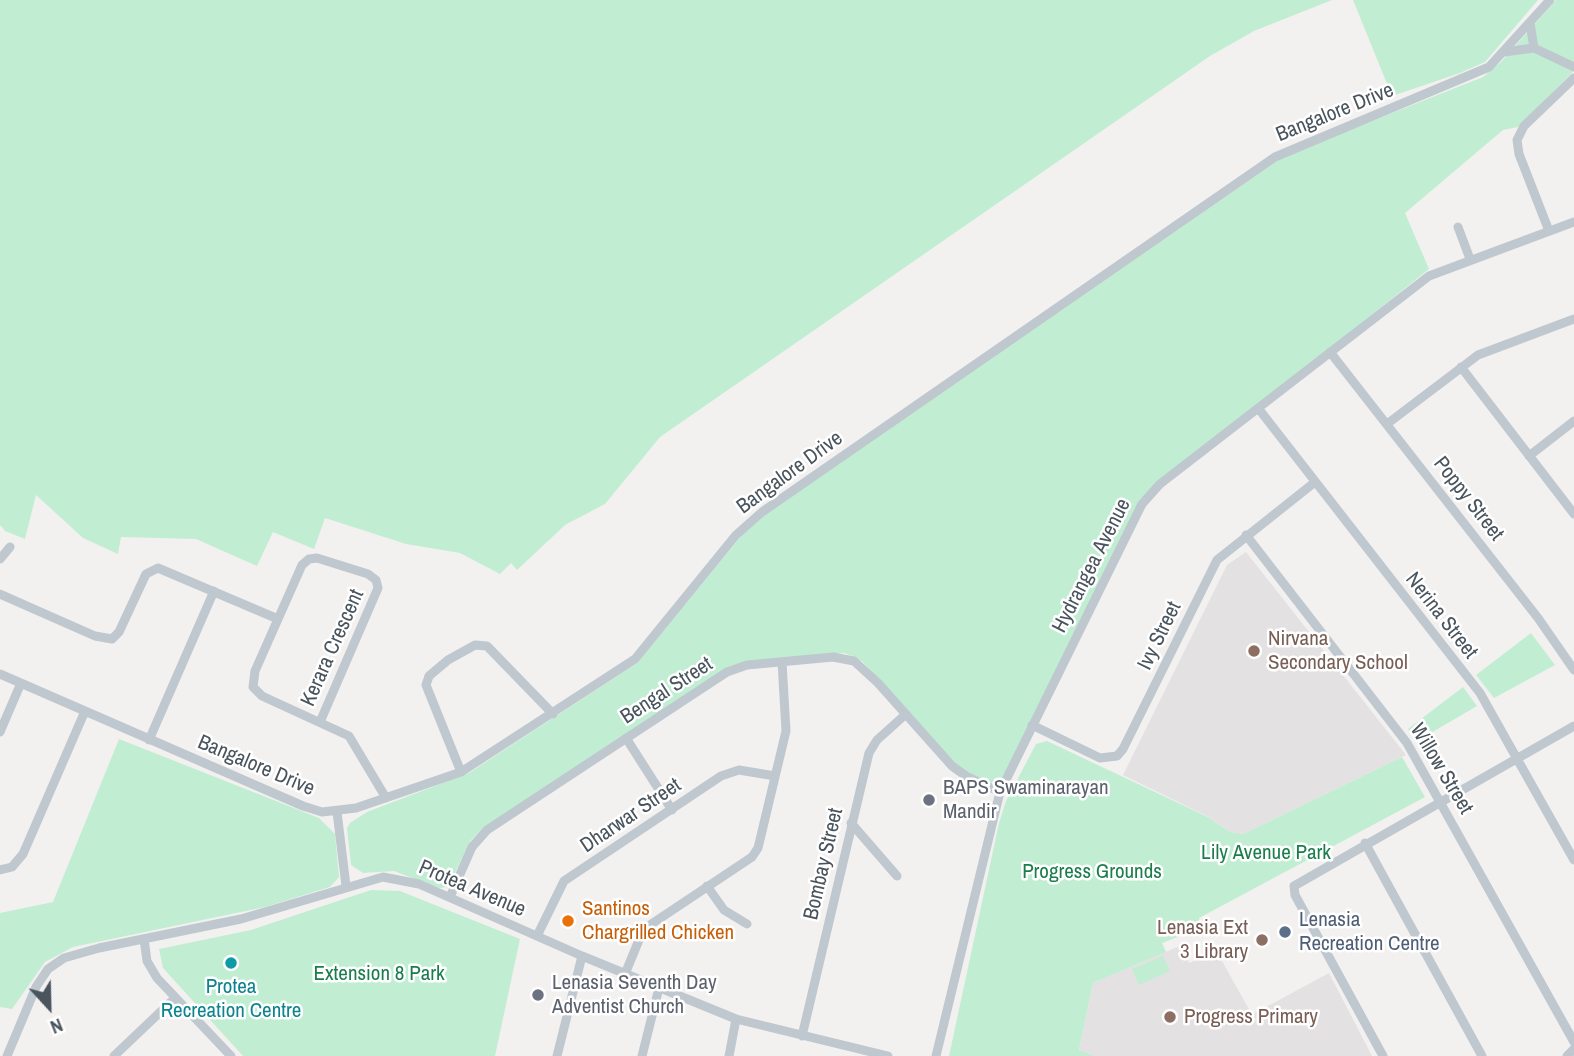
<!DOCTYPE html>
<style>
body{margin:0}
#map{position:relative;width:1574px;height:1056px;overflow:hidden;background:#f3f0f0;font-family:"Archivo Narrow",sans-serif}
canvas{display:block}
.north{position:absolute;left:14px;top:972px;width:70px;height:70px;-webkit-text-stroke:5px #fff;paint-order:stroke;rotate:158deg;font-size:19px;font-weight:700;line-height:28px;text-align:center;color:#49545d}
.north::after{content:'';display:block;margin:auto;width:24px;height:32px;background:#49545d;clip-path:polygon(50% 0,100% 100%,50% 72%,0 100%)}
</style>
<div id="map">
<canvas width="1574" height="1056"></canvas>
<div class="north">N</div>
</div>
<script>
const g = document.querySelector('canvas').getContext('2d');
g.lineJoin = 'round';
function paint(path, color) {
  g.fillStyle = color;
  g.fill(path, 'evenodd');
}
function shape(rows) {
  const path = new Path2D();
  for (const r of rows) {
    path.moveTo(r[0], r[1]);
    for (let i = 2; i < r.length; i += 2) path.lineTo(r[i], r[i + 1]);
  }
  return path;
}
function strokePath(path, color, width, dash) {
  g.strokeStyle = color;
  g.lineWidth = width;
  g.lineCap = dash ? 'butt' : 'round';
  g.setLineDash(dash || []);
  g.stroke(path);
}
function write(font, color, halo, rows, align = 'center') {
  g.font = font + ' "Archivo Narrow",sans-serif';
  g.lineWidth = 5;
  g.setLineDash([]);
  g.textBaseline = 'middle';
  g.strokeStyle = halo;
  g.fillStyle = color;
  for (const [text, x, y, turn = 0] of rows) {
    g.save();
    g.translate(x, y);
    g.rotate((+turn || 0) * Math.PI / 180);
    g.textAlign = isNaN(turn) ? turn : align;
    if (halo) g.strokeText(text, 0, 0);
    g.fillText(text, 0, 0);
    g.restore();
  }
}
paint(shape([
 [1246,552,1406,755,1243,834,1230,832,1207,816,1123,775,1227,565],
 [1182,945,1189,963,1217,952,1260,1029,1253,1014,1329,973,1372,1056,1095,1056,1079,1050,1093,983]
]), '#e4e1e2');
paint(shape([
 [0,0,1332,0,1254,31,1210,56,660,437,605,504,565,525,517,570,511,563,500,574,460,553,406,544,325,518,314,549,273,532,257,566,196,539,121,537,118,554,83,538,36,495,25,539,5,531,0,525],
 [1353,0,1538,0,1485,62,1460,73,1392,96],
 [1556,0,1574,0,1574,71,1518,127,1503,130,1405,213,1429,269,1140,499,1002,779,990,783,959,768,863,662,853,656,844,653,742,663,730,666,483,828,471,840,448,887,439,888,394,871,363,873,351,865,347,828,350,823,367,812,469,773,637,663,747,529,763,515,1286,155,1483,77,1501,62],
 [1531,633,1555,665,1494,698,1476,675],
 [1463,687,1477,706,1417,741,1408,729],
 [119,739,319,818,335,834,339,877,330,887,265,907,73,947,45,962,12,1009,0,1007,0,913,53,902],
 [1047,741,1208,817,1230,832,1243,834,1402,757,1425,797,1199,918,1201,928,1162,943,1166,952,1093,983,1079,1050,1095,1056,949,1056,999,823,1006,801,1036,744],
 [371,890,400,891,520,939,495,1056,243,1056,163,968,159,949,251,930],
 [1163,956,1170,971,1139,985,1132,969]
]), '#c1eed2');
strokePath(shape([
 [1530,23,1534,48],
 [1504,52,1534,48,1574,67],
 [1458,227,1470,259],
 [1549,231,1519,154,1517,140,1524,126,1574,78],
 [1330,352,1538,618,1574,670],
 [1461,367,1574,514],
 [1258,408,1480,693,1574,860],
 [1387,424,1478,355,1574,319],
 [1529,456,1574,421],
 [1246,535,1407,743,1574,1042],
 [0,559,10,547],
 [0,594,95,636,112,639,119,632,146,574,158,568,278,619],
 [0,674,303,806,322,812,356,808,461,772,635,659,736,535,762,512,1275,157,1489,67,1550,0],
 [320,722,378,588,376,580,368,574,317,558,309,559,302,565,255,671,253,687,262,696,349,736,386,798],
 [1032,725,1100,758,1117,756,1123,749,1217,560,1315,482],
 [0,732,21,683],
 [626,738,672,810],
 [149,740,214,591],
 [461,772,426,685,429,676,448,660,475,645,487,646,553,714],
 [337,812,346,886],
 [851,823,897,876],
 [1365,843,1482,1056],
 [0,870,12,867,23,854,85,711],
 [707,886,724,910,747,924],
 [450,897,472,847,487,830,727,672,747,665,833,657,854,661,878,683,952,766,966,776,1000,792],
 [537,936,564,881,721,776,739,770,775,776],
 [144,939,147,961,157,978,231,1056],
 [625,974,639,940,650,925,752,857,758,848,786,731,782,662],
 [802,1036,869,753,877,740,906,714],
 [7,1056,36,987,48,969,64,958,99,948,241,919,383,877,419,884,582,956,736,1019,888,1056],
 [114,1056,175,998],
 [557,1056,582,956],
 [642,1056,659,988],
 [729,1056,736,1019],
 [936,1056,1000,792,1142,504,1160,484,1429,276,1574,222],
 [1383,1056,1295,895,1294,886,1574,726],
 [1567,1056,1574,1049]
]), '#bfc8ce', 9);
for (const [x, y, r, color] of [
 [1254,651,7,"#8d6e63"],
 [929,800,7,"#6b7280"],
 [568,921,7,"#e8710a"],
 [1285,932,7,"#5c6f8a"],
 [1262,940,7,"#8d6e63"],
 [231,963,7,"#0f9aa8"],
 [538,995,7,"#6b7280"],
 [1170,1017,7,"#8d6e63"]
]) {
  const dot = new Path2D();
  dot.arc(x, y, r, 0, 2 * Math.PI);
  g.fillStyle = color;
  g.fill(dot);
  strokePath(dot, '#fff', 2.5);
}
write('21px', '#49545d', '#fff', [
 ["Bangalore Drive",1335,113,-22],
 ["Bangalore Drive",790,473,-36],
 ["Poppy Street",1468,499,52],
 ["Hydrangea Avenue",1092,566,-63],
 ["Nerina Street",1441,616,52],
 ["Ivy Street",1160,636,-64],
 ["Kerara Crescent",333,648,-66],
 ["Bengal Street",667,691,-33],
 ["Bangalore Drive",256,766,23],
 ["Willow Street",1441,769,59],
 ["Dharwar Street",631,816,-34],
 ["Bombay Street",824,864,-77],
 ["Protea Avenue",472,889,23]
]);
write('21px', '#785e54', '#fff', [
 ["Nirvana",1268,639],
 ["Secondary School",1268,663],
 ["Lenasia Ext",1248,928,"right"],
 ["3 Library",1248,952,"right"],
 ["Progress Primary",1184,1017]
], 'left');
write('21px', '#5b616d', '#fff', [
 ["BAPS Swaminarayan",943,788],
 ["Mandir",943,812],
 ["Lenasia Seventh Day",552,983],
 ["Adventist Church",552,1007]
], 'left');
write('21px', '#1b7d4c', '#fff', [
 ["Lily Avenue Park",1266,853],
 ["Progress Grounds",1092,872],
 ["Extension 8 Park",379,974]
]);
write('21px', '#c56008', '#fff', [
 ["Santinos",582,909],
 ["Chargrilled Chicken",582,933]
], 'left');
write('21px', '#4e5e75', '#fff', [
 ["Lenasia",1299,920],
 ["Recreation Centre",1299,944]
], 'left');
write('21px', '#0d838f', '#fff', [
 ["Protea",231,987],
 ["Recreation Centre",231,1011]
]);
</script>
